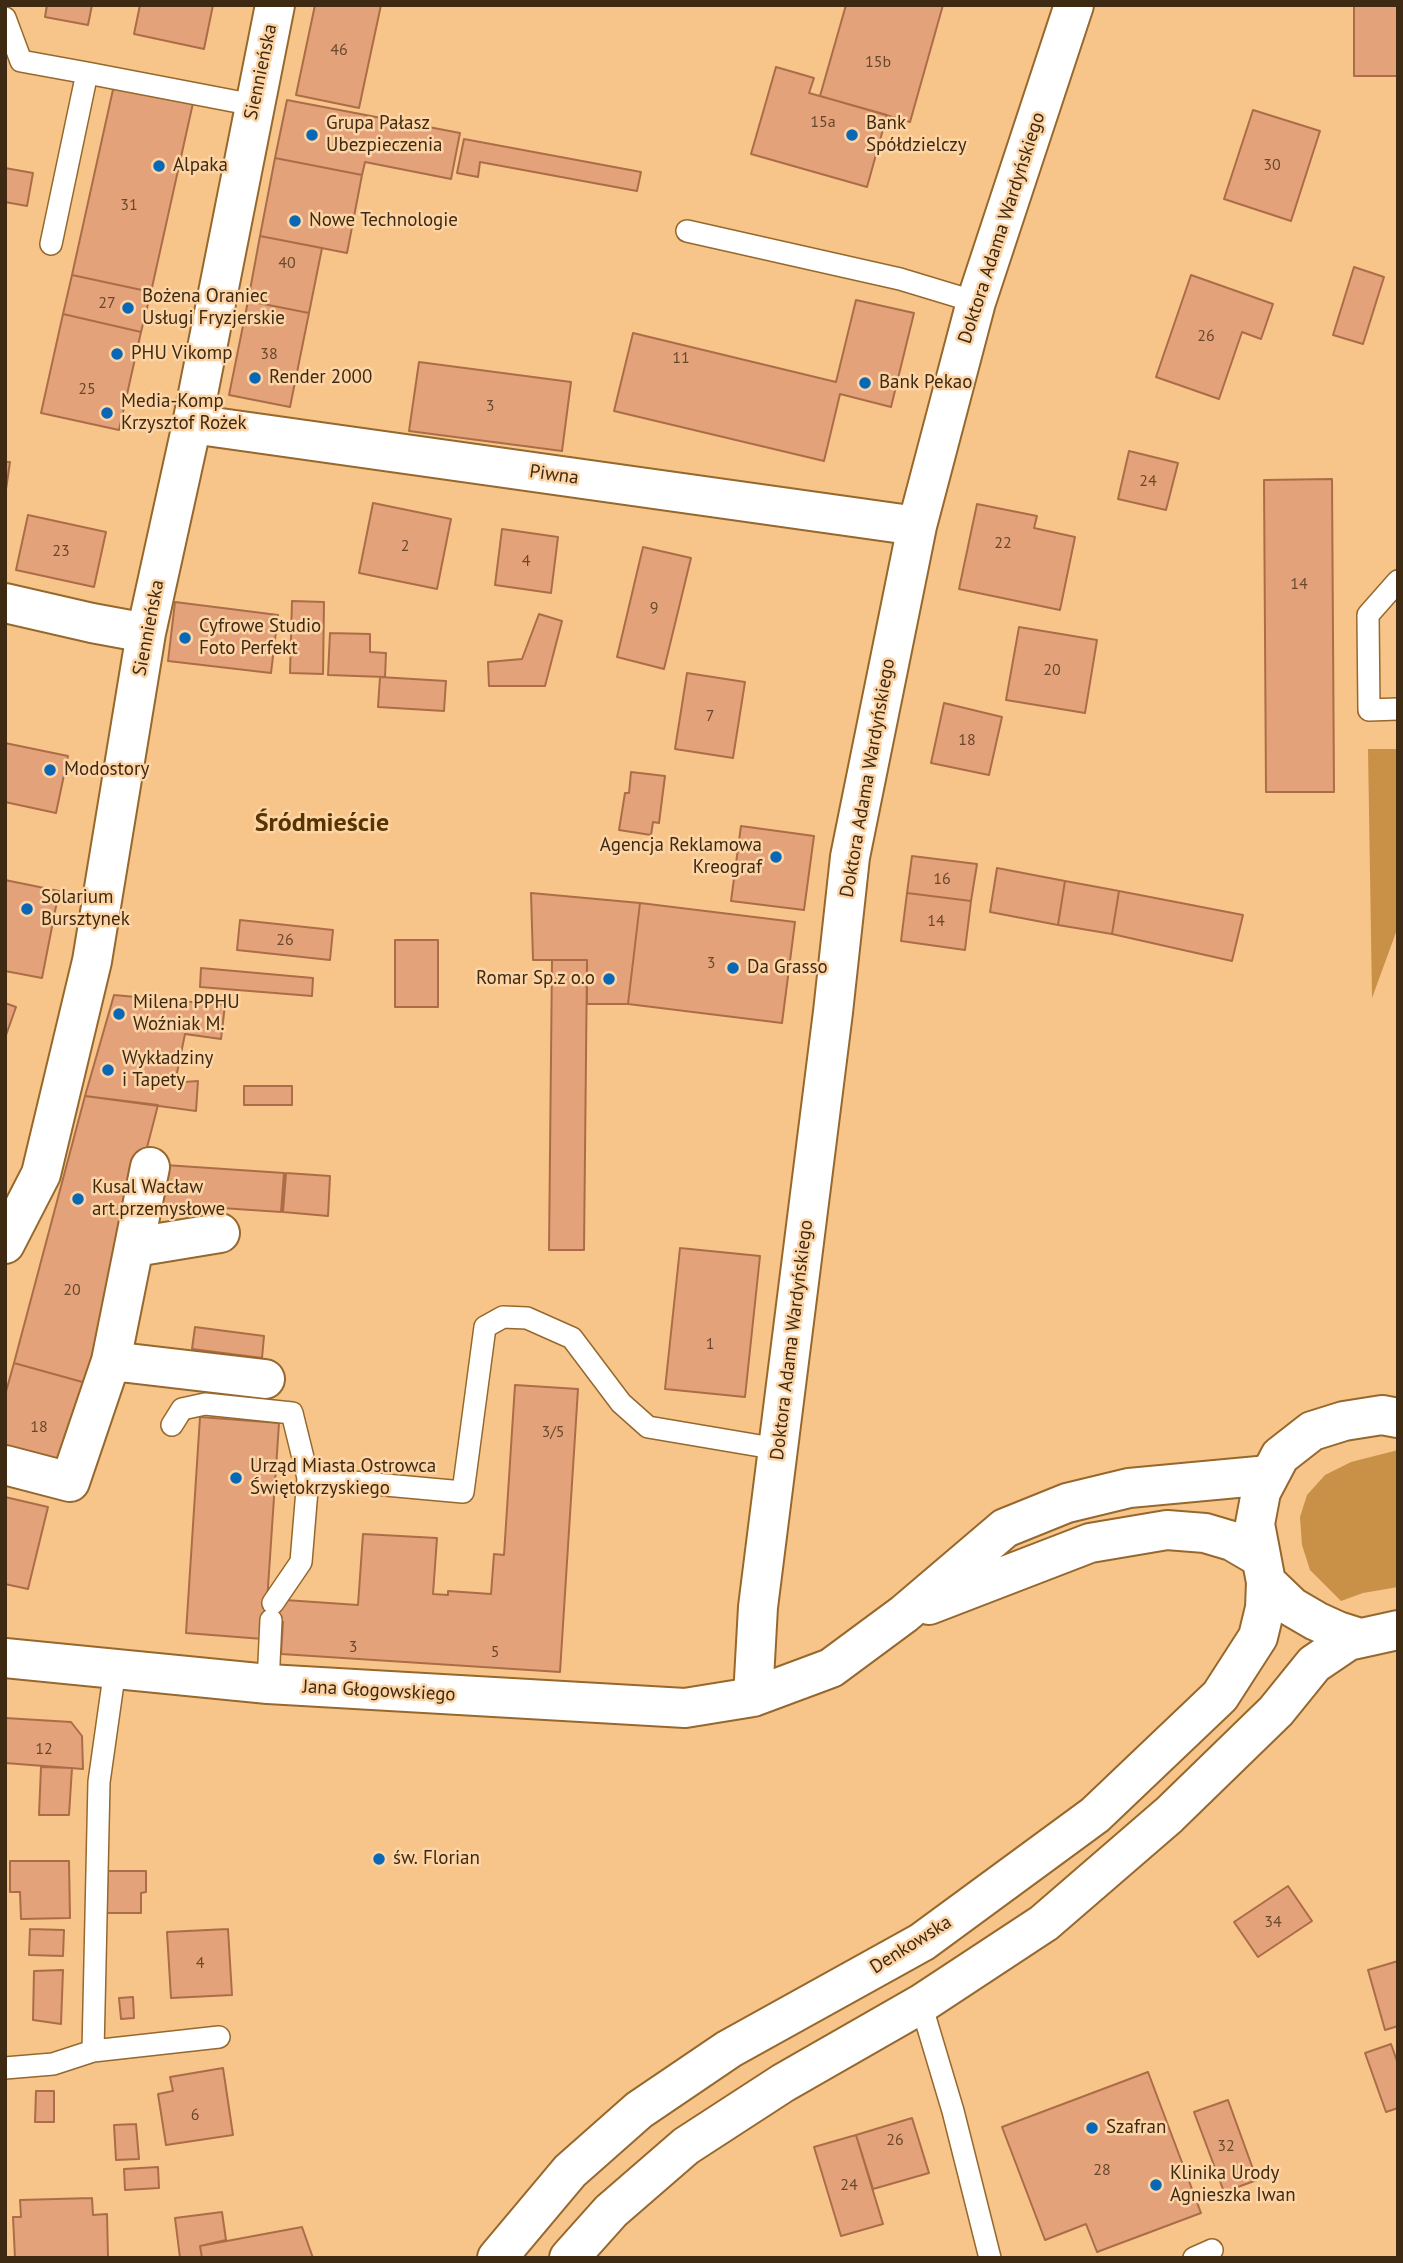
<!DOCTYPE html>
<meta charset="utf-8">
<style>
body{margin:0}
#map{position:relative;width:1403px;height:2263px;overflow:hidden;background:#f7c589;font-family:"PT Sans",sans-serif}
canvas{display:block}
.frame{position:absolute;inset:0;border:7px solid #3e2a12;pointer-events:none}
</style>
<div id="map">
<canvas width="1403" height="2263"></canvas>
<div class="frame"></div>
</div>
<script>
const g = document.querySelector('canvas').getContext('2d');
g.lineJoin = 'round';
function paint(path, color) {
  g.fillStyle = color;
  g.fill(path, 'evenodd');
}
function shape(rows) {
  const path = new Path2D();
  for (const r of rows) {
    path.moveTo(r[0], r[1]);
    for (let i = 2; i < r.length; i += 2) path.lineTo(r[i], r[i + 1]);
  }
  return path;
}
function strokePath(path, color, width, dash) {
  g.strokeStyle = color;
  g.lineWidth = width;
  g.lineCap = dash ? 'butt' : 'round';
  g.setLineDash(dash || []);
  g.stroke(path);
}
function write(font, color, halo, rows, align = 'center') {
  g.font = font + ' "PT Sans",sans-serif';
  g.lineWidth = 5;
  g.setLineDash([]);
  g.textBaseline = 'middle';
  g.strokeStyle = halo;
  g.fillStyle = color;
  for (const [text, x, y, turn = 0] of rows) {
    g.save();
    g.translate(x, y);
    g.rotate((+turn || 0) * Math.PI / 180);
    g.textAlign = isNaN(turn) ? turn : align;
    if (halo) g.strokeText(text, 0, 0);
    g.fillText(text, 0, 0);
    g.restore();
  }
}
paint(shape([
 [1368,749,1398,749,1398,927,1372,998],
 [1398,1450,1398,1587,1363,1593,1341,1601,1310,1570,1302,1545,1300,1517,1307,1495,1325,1475,1351,1462]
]), '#c99047');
const building = shape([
 [47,5,92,5,88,25,45,17,47,5],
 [140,5,213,5,204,49,134,34,140,5],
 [315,5,381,5,359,108,296,95,315,5],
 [846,5,943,5,910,122,820,96,846,5],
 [1354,5,1398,5,1398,76,1354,76,1354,5],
 [776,67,814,78,809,93,887,115,867,187,751,154,776,67],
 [114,85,193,103,151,292,72,275,114,85],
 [287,100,460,133,451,179,365,162,362,175,275,158,287,100],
 [1253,110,1320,131,1291,221,1224,199,1253,110],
 [464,139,641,172,637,191,480,162,478,177,457,173,464,139],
 [275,158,362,175,347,253,260,236,275,158],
 [5,168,33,173,27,206,5,202,5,168],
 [260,236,322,248,309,313,248,301,260,236],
 [1354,267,1384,277,1363,344,1333,335,1354,267],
 [72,275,151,292,141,332,63,314,72,275],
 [1191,275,1273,304,1261,339,1242,332,1219,399,1156,377,1191,275],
 [856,300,914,313,891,407,840,394,824,461,614,411,633,333,836,382,856,300],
 [248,301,309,313,290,407,229,395,248,301],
 [63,314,141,332,119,430,41,413,63,314],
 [419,362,571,382,562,451,409,431,419,362],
 [1129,451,1178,463,1166,510,1118,499,1129,451],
 [5,462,10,462,5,496,5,462],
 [1332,479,1334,792,1266,792,1264,480,1332,479],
 [373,503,451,519,437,589,359,573,373,503],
 [977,504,1037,516,1034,528,1075,537,1060,610,959,589,977,504],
 [28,515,106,532,94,587,16,570,28,515],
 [502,529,558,537,551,593,495,585,502,529],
 [643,547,691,558,664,669,617,657,643,547],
 [292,601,324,602,323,674,290,673,292,601],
 [175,602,278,615,271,673,168,661,175,602],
 [539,614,562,621,545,686,489,686,488,662,522,659,539,614],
 [1019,627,1097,640,1085,713,1006,700,1019,627],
 [330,633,370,634,370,652,386,653,385,677,328,675,330,633],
 [687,673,745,682,733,758,675,749,687,673],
 [380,677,446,681,444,711,378,707,380,677],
 [944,703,1002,717,989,775,931,763,944,703],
 [5,743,68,756,56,813,5,802,5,743],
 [631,772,665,776,659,823,653,822,651,835,619,830,625,793,629,793,631,772],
 [741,826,814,836,804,910,731,901,741,826],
 [912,856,977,864,971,901,907,893,912,856],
 [997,868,1065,881,1058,925,990,912,997,868],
 [5,880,59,891,42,978,5,971,5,880],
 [1065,881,1119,891,1112,934,1058,925,1065,881],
 [1119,891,1243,915,1232,961,1112,934,1119,891],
 [531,893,640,903,628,1004,587,1004,587,960,533,960,531,893],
 [907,893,971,901,965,950,901,941,907,893],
 [640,903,795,922,782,1023,628,1004,640,903],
 [240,920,333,930,330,960,237,950,240,920],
 [395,940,438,940,438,1007,395,1007,395,940],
 [552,960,587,960,584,1250,549,1250,552,960],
 [201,968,313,978,312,996,200,987,201,968],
 [114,995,225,1005,221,1039,185,1034,177,1073,184,1082,198,1081,196,1111,85,1096,114,995],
 [5,1003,16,1007,5,1038,5,1003],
 [244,1086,292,1086,292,1105,244,1105,244,1086],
 [85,1096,158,1105,86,1383,14,1363,85,1096],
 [165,1165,284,1173,281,1212,162,1204,165,1165],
 [286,1173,330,1176,328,1216,283,1212,286,1173],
 [680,1248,760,1256,745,1397,665,1389,680,1248],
 [195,1327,264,1336,262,1358,192,1349,195,1327],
 [14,1363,86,1383,60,1475,5,1460,5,1395,14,1363],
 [515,1385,578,1389,560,1672,281,1654,283,1622,271,1620,263,1639,186,1633,200,1417,279,1423,267,1602,285,1600,358,1605,363,1534,437,1538,433,1594,448,1595,448,1591,491,1594,494,1554,504,1555,515,1385],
 [5,1497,48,1507,28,1589,5,1584,5,1497],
 [5,1718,71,1722,82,1736,83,1769,5,1763,5,1718],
 [41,1767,72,1768,69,1815,39,1815,41,1767],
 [10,1861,69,1861,70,1918,21,1919,20,1892,10,1892,10,1861],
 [108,1871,146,1871,146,1892,141,1893,141,1913,106,1913,108,1871],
 [1288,1886,1312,1921,1258,1957,1234,1922,1288,1886],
 [30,1929,64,1930,63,1956,29,1955,30,1929],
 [228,1929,232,1995,171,1998,167,1932,228,1929],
 [1398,1961,1398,2026,1385,2030,1368,1970,1398,1961],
 [63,1970,61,2024,33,2020,34,1971,63,1970],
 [133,1997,134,2018,121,2019,119,1998,133,1997],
 [1391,2044,1398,2064,1398,2108,1386,2112,1365,2053,1391,2044],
 [223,2068,233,2135,166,2145,158,2094,173,2091,170,2077,223,2068],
 [1148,2072,1201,2213,1097,2252,1086,2224,1045,2240,1002,2127,1148,2072],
 [36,2091,54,2091,54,2122,35,2122,36,2091],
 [1228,2100,1257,2180,1224,2192,1194,2112,1228,2100],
 [912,2118,929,2173,873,2189,856,2135,912,2118],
 [136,2124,139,2159,116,2160,114,2125,136,2124],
 [856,2135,883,2224,841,2236,814,2147,856,2135],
 [158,2167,159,2188,125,2190,124,2169,158,2167],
 [92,2198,93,2215,107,2214,108,2257,15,2258,13,2217,21,2217,20,2200,92,2198],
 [222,2212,226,2240,200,2246,202,2258,180,2258,175,2218,222,2212],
 [302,2227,313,2258,202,2258,200,2246,302,2227]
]);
paint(building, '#e4a27b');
strokePath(building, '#ab6d48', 2);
const service = shape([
 [5,18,21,61,87,73],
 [687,231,900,279,976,302],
 [51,244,87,73,254,105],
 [1398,581,1368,615,1369,710,1398,709],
 [172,1425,182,1409,205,1404,292,1413,308,1478,463,1492,485,1327,503,1317,527,1318,572,1338,621,1403,648,1427,778,1449],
 [273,1603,301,1562,308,1478],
 [268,1684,271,1620],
 [921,2004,953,2111,990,2258],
 [93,2051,99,1782,115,1669],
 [5,2068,53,2064,93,2051,219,2037],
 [1194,2258,1212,2250]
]);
const minor = shape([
 [192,424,917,526],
 [5,603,92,623,146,633],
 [5,1244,41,1174,92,961,146,633,192,424,275,5],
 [135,1247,220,1233],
 [111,1361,265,1379],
 [5,1465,70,1482,111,1361,150,1167],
 [929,1605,1090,1543,1167,1530,1205,1533,1232,1541,1261,1558],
 [5,1658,268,1684,685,1708,753,1697,831,1668,904,1614,1005,1528,1067,1503,1129,1488,1269,1475],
 [753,1697,758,1607,833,1012,850,857,917,526,976,302,1074,5]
]);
const secondary = shape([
 [1360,1638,1338,1631,1316,1621,1292,1607,1266,1582,1255,1524,1261,1492,1280,1456,1312,1431,1344,1421,1382,1415,1398,1418],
 [497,2258,570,2171,639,2110,729,2049,922,1942,1095,1815,1220,1696,1258,1637,1265,1608,1266,1582],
 [569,2258,611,2211,686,2146,783,2083,921,2004,1044,1923,1169,1815,1276,1711,1314,1664,1348,1641,1398,1630]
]);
strokePath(service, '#96682d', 24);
strokePath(minor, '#96682d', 42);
strokePath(secondary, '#96682d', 42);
strokePath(service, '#fff', 21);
strokePath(minor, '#fff', 38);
strokePath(secondary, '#fff', 38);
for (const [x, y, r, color] of [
 [312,135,7,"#0968b5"],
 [852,135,7,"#0968b5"],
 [159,166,7,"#0968b5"],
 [295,221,7,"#0968b5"],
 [128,308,7,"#0968b5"],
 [117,354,7,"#0968b5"],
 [255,378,7,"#0968b5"],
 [865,383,7,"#0968b5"],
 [107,413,7,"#0968b5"],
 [185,638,7,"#0968b5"],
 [50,770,7,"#0968b5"],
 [776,857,7,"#0968b5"],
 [27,909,7,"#0968b5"],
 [733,968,7,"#0968b5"],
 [609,979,7,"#0968b5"],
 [119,1014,7,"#0968b5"],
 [108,1070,7,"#0968b5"],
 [78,1199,7,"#0968b5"],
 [236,1478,7,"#0968b5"],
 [379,1859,7,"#0968b5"],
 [1092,2128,7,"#0968b5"],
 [1156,2185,7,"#0968b5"]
]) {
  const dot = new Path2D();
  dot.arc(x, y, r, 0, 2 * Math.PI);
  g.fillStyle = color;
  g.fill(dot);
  strokePath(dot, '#fdd4a5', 2.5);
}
write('16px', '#68482c', null, [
 ["46",339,50],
 ["15b",878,62],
 ["15a",823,122],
 ["30",1272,165],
 ["31",129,205],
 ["40",287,263],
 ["27",107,303],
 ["26",1206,336],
 ["38",269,354],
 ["11",681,358],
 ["25",87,389],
 ["3",490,406],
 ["24",1148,481],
 ["22",1003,543],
 ["2",405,546],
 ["23",61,551],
 ["4",526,561],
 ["14",1299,584],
 ["9",654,608],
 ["20",1052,670],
 ["7",710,716],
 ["18",967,740],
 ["16",942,879],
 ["14",936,921],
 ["26",285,940],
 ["3",711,963],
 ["20",72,1290],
 ["1",710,1344],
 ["18",39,1427],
 ["3/5",553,1432],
 ["3",353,1647],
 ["5",495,1652],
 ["12",44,1749],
 ["34",1273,1922],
 ["4",200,1963],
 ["6",195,2115],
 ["26",895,2140],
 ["32",1226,2146],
 ["28",1102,2170],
 ["24",849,2185]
]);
write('19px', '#3e2a12', '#fdd4a5', [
 ["Siennieńska",261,72,-78],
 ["Doktora Adama Wardyńskiego",1002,228,-72],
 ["Piwna",554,475,8],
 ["Siennieńska",149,628,-79],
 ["Doktora Adama Wardyńskiego",868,778,-80],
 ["Doktora Adama Wardyńskiego",792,1340,-83],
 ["Jana Głogowskiego",379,1691,3],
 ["Denkowska",911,1945,-32]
]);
write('19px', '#3e2a12', '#fdd4a5', [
 ["Grupa Pałasz",326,124],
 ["Ubezpieczenia",326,146],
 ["Bank",866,124],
 ["Spółdzielczy",866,146],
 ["Alpaka",173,166],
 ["Nowe Technologie",309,221],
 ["Bożena Oraniec",142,297],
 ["Usługi Fryzjerskie",142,319],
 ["PHU Vikomp",131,354],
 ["Render 2000",269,378],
 ["Bank Pekao",879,383],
 ["Media-Komp",121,402],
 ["Krzysztof Rożek",121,424],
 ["Cyfrowe Studio",199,627],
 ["Foto Perfekt",199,649],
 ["Modostory",64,770],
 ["Agencja Reklamowa",762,846,"right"],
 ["Kreograf",762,868,"right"],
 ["Solarium",41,898],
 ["Bursztynek",41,920],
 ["Da Grasso",747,968],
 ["Romar Sp.z o.o",595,979,"right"],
 ["Milena PPHU",133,1003],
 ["Woźniak M.",133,1025],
 ["Wykładziny",122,1059],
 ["i Tapety",122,1081],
 ["Kusal Wacław",92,1188],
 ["art.przemysłowe",92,1210],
 ["Urząd Miasta Ostrowca",250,1467],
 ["Świętokrzyskiego",250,1489],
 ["św. Florian",393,1859],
 ["Szafran",1106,2128],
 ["Klinika Urody",1170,2174],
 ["Agnieszka Iwan",1170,2196]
], 'left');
write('bold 26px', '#563503', '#fdd4a5', [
 ["Śródmieście",322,824]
]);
</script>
